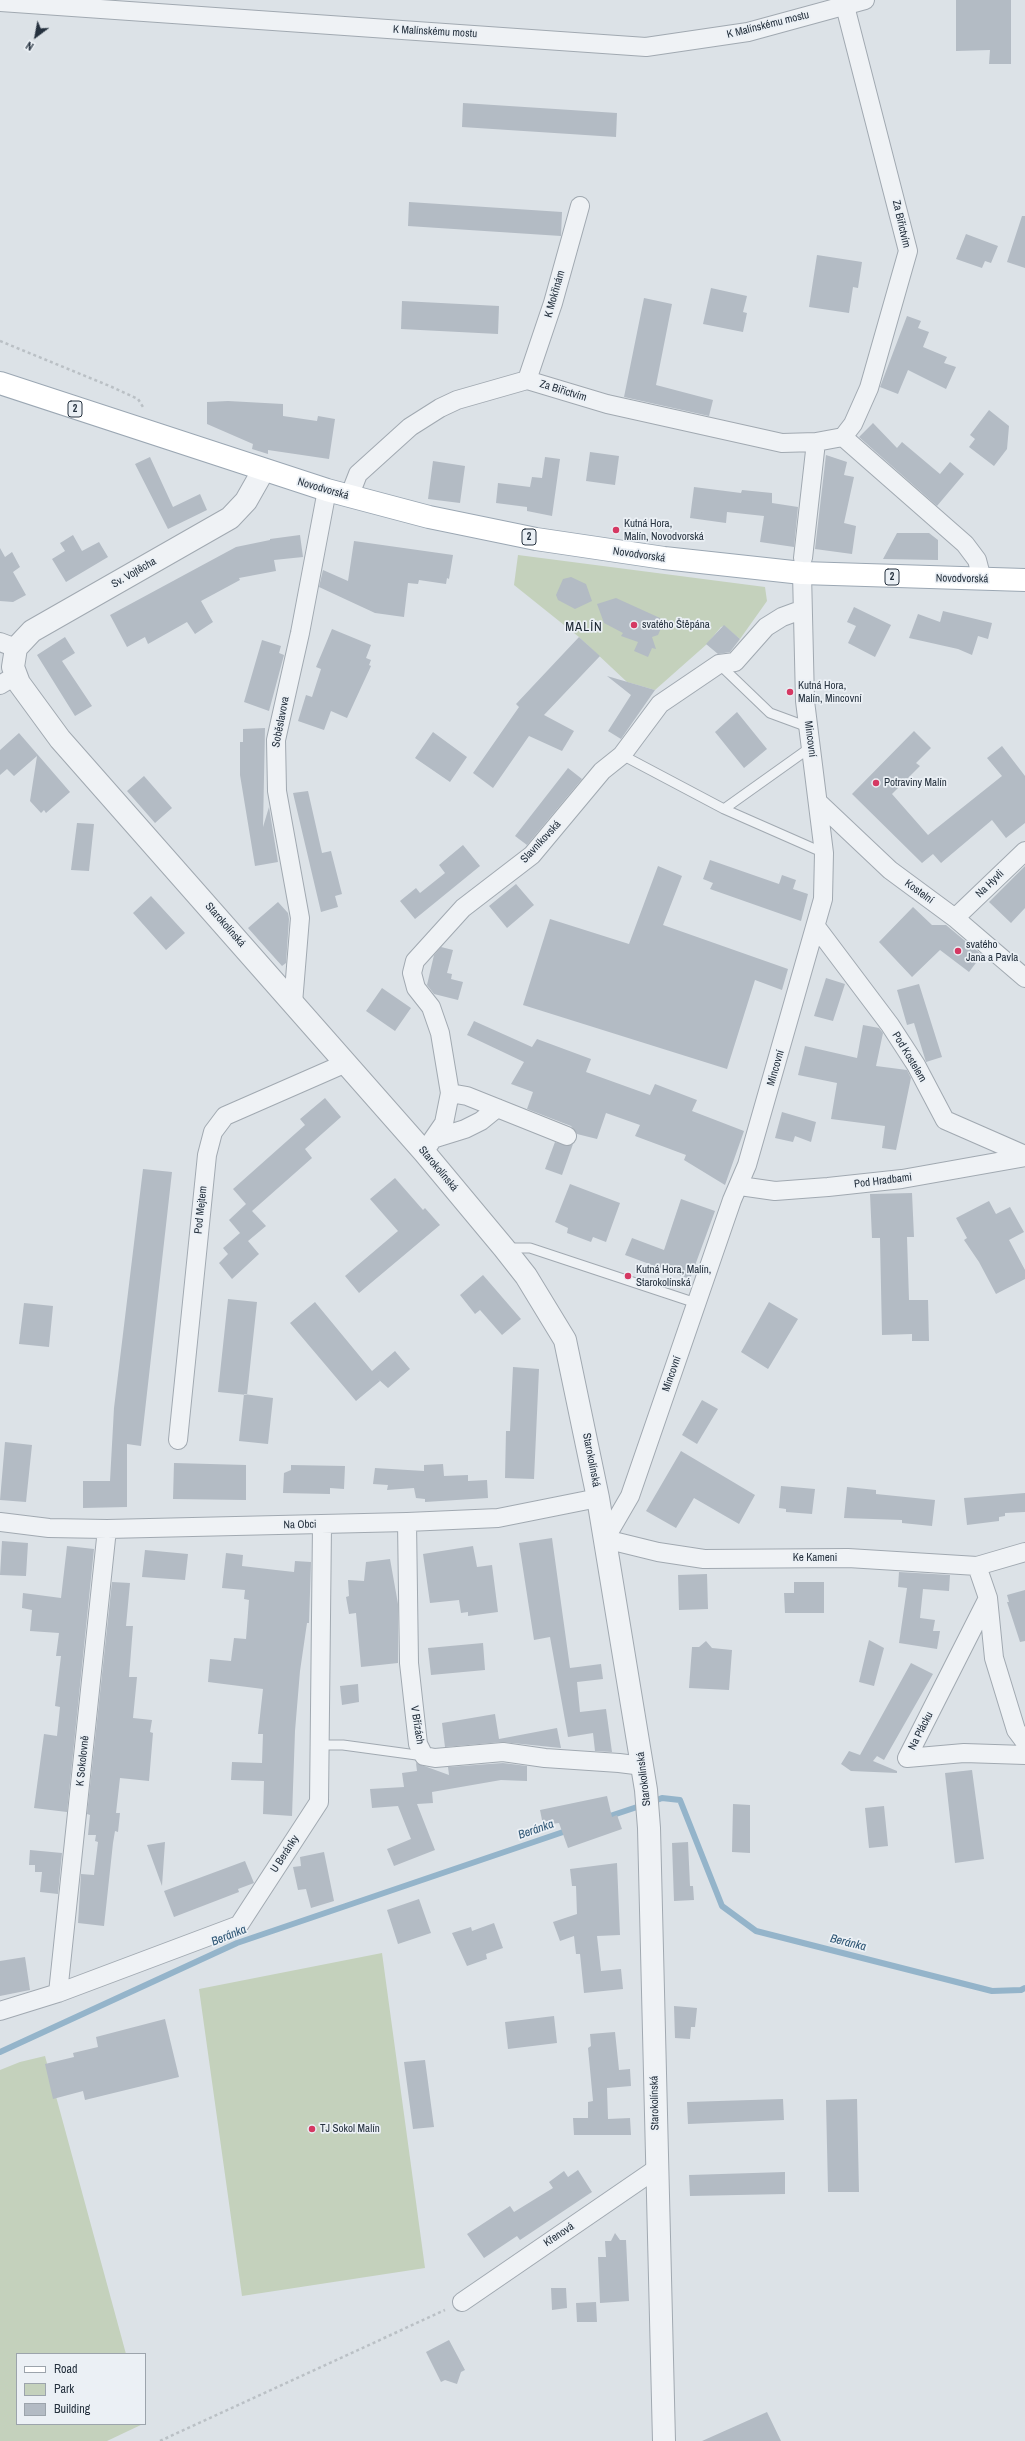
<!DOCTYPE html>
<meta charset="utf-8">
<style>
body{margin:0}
#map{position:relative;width:1025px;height:2441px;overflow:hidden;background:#dce2e7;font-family:"Archivo Narrow",sans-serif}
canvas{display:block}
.legend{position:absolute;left:16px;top:2353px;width:130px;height:72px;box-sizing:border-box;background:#ebf0f5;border:1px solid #9ca4ac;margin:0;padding:5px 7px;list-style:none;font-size:12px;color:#25313e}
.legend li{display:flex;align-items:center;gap:8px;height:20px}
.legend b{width:20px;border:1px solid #9ca4ac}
.north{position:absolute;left:16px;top:16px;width:40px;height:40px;-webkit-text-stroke:3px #ebf0f5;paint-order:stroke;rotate:212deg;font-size:11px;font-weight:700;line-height:16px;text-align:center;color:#25313e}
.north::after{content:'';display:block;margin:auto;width:14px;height:18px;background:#25313e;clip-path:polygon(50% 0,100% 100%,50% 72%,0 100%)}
</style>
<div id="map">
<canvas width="1025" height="2441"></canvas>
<ul class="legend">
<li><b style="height:5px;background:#fff"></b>Road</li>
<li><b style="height:11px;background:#c4d1bc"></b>Park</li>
<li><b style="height:11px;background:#b3bbc4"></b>Building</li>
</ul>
<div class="north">N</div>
</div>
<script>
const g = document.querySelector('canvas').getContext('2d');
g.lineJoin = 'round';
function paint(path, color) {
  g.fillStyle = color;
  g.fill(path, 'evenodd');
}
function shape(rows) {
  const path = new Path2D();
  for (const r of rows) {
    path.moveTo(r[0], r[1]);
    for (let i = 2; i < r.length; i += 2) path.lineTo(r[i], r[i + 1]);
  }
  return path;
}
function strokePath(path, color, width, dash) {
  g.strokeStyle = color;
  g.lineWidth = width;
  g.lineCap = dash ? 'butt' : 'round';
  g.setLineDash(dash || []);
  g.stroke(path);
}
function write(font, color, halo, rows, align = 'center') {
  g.font = font + ' "Archivo Narrow",sans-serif';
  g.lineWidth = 3.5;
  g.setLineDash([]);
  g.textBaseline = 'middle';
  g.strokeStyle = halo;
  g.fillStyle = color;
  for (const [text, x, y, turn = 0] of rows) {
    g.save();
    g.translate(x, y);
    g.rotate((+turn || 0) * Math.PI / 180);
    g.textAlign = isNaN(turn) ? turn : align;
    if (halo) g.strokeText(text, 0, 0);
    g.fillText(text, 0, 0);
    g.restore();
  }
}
paint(shape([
 [518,555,765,587,767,601,740,639,724,626,721,627,707,644,655,690,627,682,579,637,514,585],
 [382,1953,425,2268,242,2296,199,1989],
 [45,2056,126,2354,17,2354,17,2424,145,2423,107,2441,0,2441,0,2070,20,2062]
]), '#c4d1bc');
strokePath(shape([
 [652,1802,662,1798,680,1800,722,1906,756,1931,992,1991,1021,1990,1025,1988],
 [604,1818,643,1805],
 [0,2052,237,1943,569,1830]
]), '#94b4ca', 6);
paint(shape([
 [956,0,1011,0,1011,64,989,64,990,50,956,51],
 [463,103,617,113,616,137,462,127],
 [409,202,562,212,561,236,408,226],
 [1022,216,1025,216,1025,268,1007,262],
 [966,234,998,246,991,263,985,261,982,268,956,259],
 [817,255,862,262,858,288,853,287,849,313,809,307],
 [711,288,747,296,743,312,747,313,743,332,703,324],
 [644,298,672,304,656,385,713,400,709,416,624,397],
 [402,301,499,306,498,334,401,329],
 [907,316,921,321,918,328,929,332,923,347,947,357,944,363,956,367,946,389,908,370,898,394,880,387],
 [228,401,283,404,283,416,317,421,318,416,335,419,329,459,268,450,268,454,252,449,253,444,207,424,207,402],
 [989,410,1009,426,1007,449,994,466,969,447,975,439,970,435],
 [873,423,897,448,902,442,940,474,950,462,964,474,937,506,859,437],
 [590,452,619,456,615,485,586,481],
 [826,455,847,462,844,475,854,477,844,523,856,526,852,554,815,549],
 [150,457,173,507,200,494,207,510,168,529,135,464],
 [545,457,560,459,552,516,527,511,527,507,496,503,498,483,530,487,532,477,542,478],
 [433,461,465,466,460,503,428,499],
 [694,487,741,493,742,490,772,493,772,503,798,507,794,547,760,542,764,516,727,512,726,523,690,518],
 [897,533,929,533,938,540,938,560,883,559],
 [73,535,82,551,99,542,108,557,66,582,52,559,65,551,60,543],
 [300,535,303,557,274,560,276,571,239,578,240,580,201,601,213,622,195,634,187,622,148,644,145,637,127,647,110,615,236,547,270,540,270,539],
 [354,541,453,555,449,579,447,578,446,584,419,580,418,584,408,583,404,617,375,613,319,587,323,570,348,581],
 [0,548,5,557,12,552,20,567,13,572,26,595,13,602,0,601],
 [571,577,586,584,592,601,575,609,558,600,556,595,563,579],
 [616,598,660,618,662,626,658,635,652,637,656,649,652,648,648,657,634,651,638,642,621,636,623,633,604,623,597,604],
 [854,607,891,625,875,657,848,643,856,626,847,622],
 [943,611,992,623,988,639,978,636,972,655,958,649,909,638,918,614,940,622],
 [724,625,740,639,730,652,718,654,706,644],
 [332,629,371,645,366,658,371,660,369,665,371,666,347,718,331,711,324,730,298,721,306,695,312,697,321,669,316,667],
 [65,637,75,653,62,661,92,706,75,716,37,655],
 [579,637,600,656,544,715,574,731,562,751,529,736,493,788,473,773,519,707,516,704],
 [262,640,281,646,279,653,284,655,269,711,244,702],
 [607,676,655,690,621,739,608,731,631,695],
 [737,712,767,749,744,768,715,732],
 [265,728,263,827,269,807,278,862,255,866,240,775,240,742,243,742,243,729],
 [914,731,931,748,916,763,920,766,892,794,928,835,1002,776,987,758,1002,746,1025,776,1025,823,1006,838,992,820,941,863,933,854,922,863,852,794],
 [433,732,467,757,450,782,415,758],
 [19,733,70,792,46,813,44,810,41,813,30,801,37,756,14,776,7,769,0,775,0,750],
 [568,768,582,779,527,845,515,836],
 [144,776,172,808,155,823,127,791],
 [308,791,322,853,331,851,342,894,335,896,338,907,321,912,293,793],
 [77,823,94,824,89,871,71,870],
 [463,845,480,866,415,919,400,901,416,888,420,893,445,873,439,865],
 [710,860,779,884,782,875,796,880,793,889,808,894,801,921,710,889,713,883,703,879],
 [658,866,682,876,663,925,788,969,782,990,755,980,727,1069,523,1005,550,919,629,944],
 [1025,866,1025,908,1011,923,989,902],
 [516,884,534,905,507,928,489,906],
 [151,896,185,933,166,950,133,913],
 [278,902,288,913,289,919,286,963,282,966,248,928],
 [913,907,932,925,946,925,982,955,969,972,940,950,912,977,879,942],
 [441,947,453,950,447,973,452,974,451,979,463,982,458,1000,434,994,427,985,434,955],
 [826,978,845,984,833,1021,814,1016],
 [919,984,942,1057,926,1062,914,1023,907,1025,897,990],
 [382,988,411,1008,395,1031,366,1011],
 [474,1021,532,1047,537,1039,591,1059,586,1072,650,1095,655,1084,697,1100,692,1111,744,1131,725,1185,684,1160,686,1155,635,1136,640,1125,606,1113,597,1139,577,1134,571,1126,527,1109,533,1092,511,1084,524,1062,467,1035],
 [863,1025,879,1028,883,1033,876,1066,907,1070,911,1078,896,1150,882,1148,885,1126,831,1119,837,1083,798,1075,805,1046,857,1058],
 [325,1098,341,1117,305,1149,312,1158,252,1211,266,1226,248,1241,259,1254,232,1279,219,1263,228,1254,223,1248,240,1233,229,1220,246,1204,233,1189,305,1125,300,1119],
 [782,1112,816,1122,811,1142,795,1136,793,1142,775,1138],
 [555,1142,568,1146,573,1144,562,1175,545,1169],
 [143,1169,172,1172,141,1446,127,1444,127,1507,83,1508,83,1481,110,1481,114,1408],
 [395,1178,423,1210,425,1208,440,1225,359,1293,345,1276,398,1231,370,1199],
 [570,1184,620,1203,606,1242,593,1237,591,1242,567,1233,568,1228,555,1222],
 [912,1193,914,1237,907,1237,909,1300,928,1300,929,1341,912,1341,912,1334,882,1335,880,1238,872,1238,870,1194],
 [681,1199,715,1211,690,1279,625,1255,632,1238,664,1250],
 [989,1201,996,1214,1010,1207,1024,1232,1009,1240,1025,1270,1025,1279,996,1294,979,1262,964,1240,967,1238,956,1218],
 [483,1275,521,1319,502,1335,480,1310,475,1314,460,1295],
 [228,1299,257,1302,247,1395,218,1392],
 [315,1302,372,1371,395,1351,410,1369,388,1388,378,1379,380,1381,356,1401,290,1323],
 [769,1302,798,1319,768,1369,741,1352],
 [24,1303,53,1306,49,1347,19,1344],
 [513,1367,539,1369,534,1479,505,1478,506,1431,510,1431],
 [244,1394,273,1398,268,1444,239,1441],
 [702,1400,718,1409,697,1444,682,1435],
 [5,1442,32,1445,26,1502,0,1500],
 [681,1451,755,1495,739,1524,694,1498,676,1528,646,1511],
 [174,1463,246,1465,246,1500,173,1499],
 [443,1464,444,1476,468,1475,468,1481,487,1480,488,1498,425,1502,425,1499,416,1498,414,1488,387,1490,388,1485,373,1484,375,1468,424,1471,424,1465],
 [291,1465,345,1466,344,1489,330,1488,330,1494,283,1493,284,1473,291,1470],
 [781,1486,815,1489,812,1514,786,1512,786,1509,779,1508],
 [847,1487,876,1490,876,1494,935,1500,932,1526,902,1523,902,1520,844,1518],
 [1025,1493,1025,1512,1005,1513,1005,1516,999,1517,999,1521,967,1525,964,1498],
 [552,1538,570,1668,601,1664,603,1679,577,1682,580,1712,606,1709,612,1752,595,1751,593,1733,568,1737,550,1637,534,1640,519,1543],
 [2,1541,28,1543,26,1576,0,1575],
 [67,1546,94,1549,67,1812,34,1808,44,1734,57,1736,60,1707,55,1706,61,1656,56,1656,59,1633,30,1631,32,1610,22,1608,23,1593,61,1598],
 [473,1546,477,1567,492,1565,498,1612,468,1616,468,1612,461,1613,459,1600,430,1603,423,1554],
 [145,1550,188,1554,185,1580,142,1577],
 [226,1553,243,1555,242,1566,276,1570,294,1572,295,1561,311,1562,309,1623,307,1623,300,1671,295,1731,292,1816,263,1814,264,1781,231,1780,232,1762,262,1763,263,1734,258,1734,263,1689,208,1682,210,1659,231,1661,234,1638,246,1639,249,1600,244,1599,245,1590,222,1588],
 [390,1559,398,1604,398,1663,361,1667,356,1613,349,1614,346,1597,349,1596,348,1580,364,1581,366,1562],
 [899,1572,950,1575,949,1591,923,1589,920,1618,935,1620,933,1631,940,1631,937,1649,899,1643,907,1588,898,1587],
 [707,1574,708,1609,679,1610,678,1575],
 [112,1582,130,1583,126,1626,133,1626,129,1677,137,1677,133,1718,152,1720,150,1732,153,1733,149,1781,120,1778,116,1813,120,1813,118,1832,115,1831,113,1843,104,1926,78,1923,81,1874,94,1875,98,1842,95,1841,96,1835,88,1835,90,1815,87,1814],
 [794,1582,824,1582,824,1613,785,1613,784,1593,794,1593],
 [1025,1590,1025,1641,1020,1642,1007,1602,1009,1602,1007,1595],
 [869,1640,884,1648,874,1686,859,1682],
 [706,1641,712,1648,732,1650,729,1690,689,1688,692,1647,699,1647],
 [483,1643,485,1670,431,1675,428,1648],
 [911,1663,933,1674,884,1760,877,1756,873,1761,897,1771,897,1773,851,1771,841,1764,849,1751,860,1755],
 [358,1684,359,1702,342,1705,340,1686],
 [495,1714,499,1739,557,1728,561,1748,502,1742,445,1747,442,1723],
 [416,1763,449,1775,448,1767,503,1763,527,1766,527,1781,501,1780,432,1792,433,1803,417,1804,435,1850,394,1866,387,1849,411,1839,398,1806,372,1808,370,1789,404,1787,402,1773,417,1771],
 [972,1770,984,1859,955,1863,945,1773],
 [607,1796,612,1817,617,1815,622,1829,568,1848,559,1823,543,1825,540,1810],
 [733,1804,750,1805,750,1853,732,1852],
 [884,1806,888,1846,869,1848,865,1808],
 [165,1842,162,1886,147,1845],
 [688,1842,690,1886,693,1886,694,1900,674,1901,672,1843],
 [30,1850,62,1853,58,1894,40,1892,42,1872,35,1872,35,1865,29,1865],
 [324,1852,334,1901,311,1908,306,1889,298,1890,293,1867,301,1866,300,1857],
 [245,1861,254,1883,238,1889,239,1892,174,1917,164,1891],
 [617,1863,620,1935,597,1936,601,1971,621,1969,623,1989,584,1993,580,1954,576,1954,574,1936,560,1941,553,1922,577,1914,576,1886,572,1886,570,1869],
 [419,1899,431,1933,398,1944,387,1910],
 [494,1923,503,1948,486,1954,487,1959,467,1966,452,1933,471,1927,472,1931],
 [25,1957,30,1990,0,1996,0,1961],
 [674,2006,697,2008,695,2027,691,2027,690,2039,675,2038],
 [554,2016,557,2043,508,2049,505,2022],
 [165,2019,179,2077,85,2100,83,2091,53,2099,45,2064,74,2057,73,2053,98,2047,96,2037],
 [615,2032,619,2070,630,2069,631,2086,607,2088,608,2119,630,2118,631,2135,574,2135,573,2118,588,2118,588,2102,593,2101,588,2048,591,2046,590,2034],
 [425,2060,434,2127,413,2129,404,2062],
 [783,2099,784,2120,688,2124,687,2102],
 [857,2099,859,2192,828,2192,826,2100],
 [578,2170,592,2192,520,2240,517,2236,484,2258,467,2234,510,2206,514,2212,553,2188,549,2182,564,2171,568,2177],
 [785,2172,785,2194,690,2196,689,2175],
 [615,2233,620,2240,626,2240,629,2301,600,2303,598,2257,606,2257,605,2241,611,2241],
 [551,2288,566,2288,567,2308,552,2310],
 [596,2302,597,2322,577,2322,576,2303],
 [449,2340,465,2370,461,2372,457,2384,445,2380,441,2382,426,2352],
 [767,2412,781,2441,702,2441]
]), '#b3bbc4');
const service = shape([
 [719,664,770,713,808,727],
 [622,755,724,809,824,853],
 [724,809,811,747],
 [506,1248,530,1248,696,1303],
 [320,1745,343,1745,424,1756]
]);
const minor = shape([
 [0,2,646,47,748,32,865,0],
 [527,380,553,303,580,206],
 [843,437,965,544,977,560,982,579],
 [349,497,358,474,410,427,440,408,457,400,527,380,607,404,782,443,816,442,843,437,853,424,869,388,908,251,845,6],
 [803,558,816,442],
 [802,573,805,701,824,853,823,899,747,1165,732,1200,630,1496,605,1539,658,1552,704,1559,848,1558,977,1566,1025,1552],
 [0,642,16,648],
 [0,685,15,676],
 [818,802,890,870,955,918,1025,978],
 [955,918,1025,851],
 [817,928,890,1025,916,1065,945,1120,1025,1155],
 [293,1003,300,918,277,791,276,740,300,633,327,490],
 [450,1093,467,1096,567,1136],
 [436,1138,465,1129,481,1121,497,1108],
 [424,1152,444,1123,450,1093,440,1033,431,1007,416,988,412,973,415,961,463,908,532,855,602,771,622,755,660,704,719,664,735,662,766,627,782,617,801,610],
 [740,1186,775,1191,828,1187,902,1179,1025,1157],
 [178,1440,207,1155,213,1132,225,1116,346,1063],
 [0,1522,49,1528,107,1529,407,1522,498,1518,598,1498],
 [407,1522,409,1663,418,1744,424,1756,435,1758,503,1752,545,1758,619,1763,643,1766],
 [977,1566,988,1598,994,1658,1016,1730,1025,1742],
 [907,1758,988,1598],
 [907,1758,964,1753,1025,1755],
 [58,1993,107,1529],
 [0,2011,58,1993,239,1925,319,1802,322,1525],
 [462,2302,656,2169]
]);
const tertiary = shape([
 [263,471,246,501,230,518,32,631,16,648,13,667,19,683,60,739,424,1152,504,1248,526,1276,565,1340,598,1498,646,1790,649,1828,664,2441]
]);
const primary = shape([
 [0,383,327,490,429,517,536,539,664,558,802,573,1025,580]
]);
strokePath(service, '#a1a9b1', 11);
strokePath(minor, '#a1a9b1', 20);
strokePath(tertiary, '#a1a9b1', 24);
strokePath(primary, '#9ba7b3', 24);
strokePath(shape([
 [0,341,112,387,138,399,143,407],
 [160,2441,445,2310]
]), '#bac0c5', 2.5, [3, 3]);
strokePath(service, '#eff2f5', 9);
strokePath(minor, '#eff2f5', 18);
strokePath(tertiary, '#eff2f5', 22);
strokePath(primary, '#fff', 22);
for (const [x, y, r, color] of [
 [616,530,4,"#d53862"],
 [634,625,4,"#d53862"],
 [790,692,4,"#d53862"],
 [876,783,4,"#d53862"],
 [958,951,4,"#d53862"],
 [628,1276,4,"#d53862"],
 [312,2129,4,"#d53862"]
]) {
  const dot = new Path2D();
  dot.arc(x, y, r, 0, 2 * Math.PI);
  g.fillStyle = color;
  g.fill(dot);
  strokePath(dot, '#ebf0f5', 1.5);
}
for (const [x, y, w] of [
 [75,409,14],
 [529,537,14],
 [892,577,14]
]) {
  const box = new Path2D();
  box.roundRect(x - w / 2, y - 8, w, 16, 3);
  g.fillStyle = '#ebf0f5';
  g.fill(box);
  strokePath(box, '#25313e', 1);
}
write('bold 10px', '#25313e', null, [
 ["2",75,409],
 ["2",529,537],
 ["2",892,577]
]);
write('11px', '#25313e', '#ebf0f5', [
 ["K Malínskému mostu",768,25,-14],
 ["K Malínskému mostu",435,32,3],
 ["Za Biřictvím",901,224,77],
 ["K Mokřinám",555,294,-74],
 ["Za Biřictvím",563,391,17],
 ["Novodvorská",323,489,16],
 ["Novodvorská",639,555,8],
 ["Sv. Vojtěcha",134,573,-30],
 ["Novodvorská",962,579,1],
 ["Soběslavova",281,722,-79],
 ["Mincovní",810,739,83],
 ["Slavníkovská",541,842,-47],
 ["Na Hyvli",990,884,-44],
 ["Kostelní",919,892,36],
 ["Starokolínská",225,925,49],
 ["Pod Kostelem",909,1057,59],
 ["Mincovní",776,1068,-74],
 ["Starokolínská",438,1169,50],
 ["Pod Hradbami",883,1181,-7],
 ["Pod Mejtem",201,1210,-84],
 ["Mincovní",672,1374,-71],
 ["Starokolínská",591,1460,79],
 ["Na Obci",300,1525,-1],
 ["Ke Kameni",815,1558],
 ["V Břízách",417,1725,81],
 ["Na Plácku",921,1731,-63],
 ["K Sokolovně",83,1761,-84],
 ["Starokolínská",644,1779,-97],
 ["U Beránky",285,1854,-57],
 ["Starokolínská",655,2103,-91],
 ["Křenová",559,2235,-34]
]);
write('11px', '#25313e', '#ebf0f5', [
 ["Kutná Hora,",624,524],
 ["Malín, Novodvorská",624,537],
 ["svatého Štěpána",642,625],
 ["Kutná Hora,",798,686],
 ["Malín, Mincovní",798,699],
 ["Potraviny Malín",884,783],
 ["svatého",966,945],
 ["Jana a Pavla",966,958],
 ["Kutná Hora, Malín,",636,1270],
 ["Starokolínská",636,1283],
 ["TJ Sokol Malín",320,2129]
], 'left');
write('italic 12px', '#2d5574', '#ebf0f5', [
 ["Beránka",536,1830,-19],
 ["Beránka",229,1936,-22],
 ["Beránka",848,1943,14]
]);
g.letterSpacing = '1px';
write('13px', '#17222e', '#ebf0f5', [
 ["MALÍN",584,628]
]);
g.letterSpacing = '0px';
</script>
